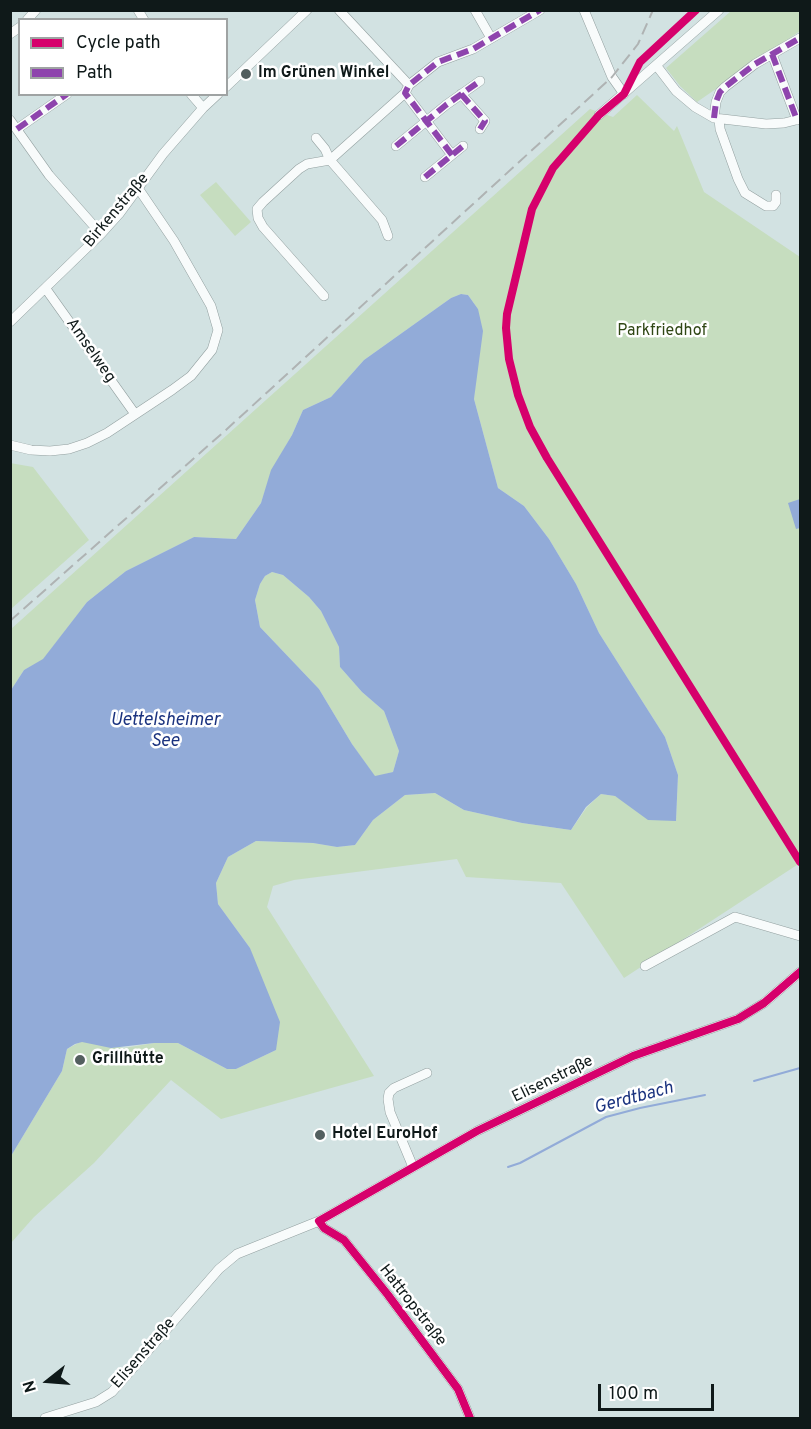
<!DOCTYPE html>
<meta charset="utf-8">
<style>
body{margin:0}
#map{position:relative;width:811px;height:1429px;overflow:hidden;background:#d2e2e2;font-family:Overpass,sans-serif}
canvas{display:block}
.frame{position:absolute;inset:0;border:12px solid #0f1919;pointer-events:none}
.legend{position:absolute;left:18px;top:18px;width:210px;height:78px;box-sizing:border-box;background:#fff;border:2px solid #9fa3a3;margin:0;padding:8px 10px;list-style:none;font-size:18px;color:#0f1919}
.legend li{display:flex;align-items:center;gap:12px;height:30px}
.legend b{width:30px;border:2px solid #9fa3a3}
.north{position:absolute;left:18px;top:1351px;width:60px;height:60px;-webkit-text-stroke:4px #fff;paint-order:stroke;rotate:253deg;font-size:16px;font-weight:700;line-height:24px;text-align:center;color:#0f1919}
.north::after{content:'';display:block;margin:auto;width:21px;height:27px;background:#0f1919;clip-path:polygon(50% 0,100% 100%,50% 72%,0 100%)}
.scale{position:absolute;left:598px;top:1384px;width:116px;height:27px;box-sizing:border-box;border:3px solid #0f1919;border-top:0;padding-left:8px;font-size:18px;line-height:21px;white-space:nowrap;color:#0f1919;-webkit-text-stroke:4px #fff;paint-order:stroke}
</style>
<div id="map">
<canvas width="811" height="1429"></canvas>
<div class="frame"></div>
<ul class="legend">
<li><b style="height:8px;background:#d6006c"></b>Cycle path</li>
<li><b style="height:8px;background:#8e44ad"></b>Path</li>
</ul>
<div class="north">N</div>
<div class="scale">100 m</div>
</div>
<script>
const g = document.querySelector('canvas').getContext('2d');
g.lineJoin = 'round';
function paint(path, color) {
  g.fillStyle = color;
  g.fill(path, 'evenodd');
}
function shape(rows) {
  const path = new Path2D();
  for (const r of rows) {
    path.moveTo(r[0], r[1]);
    for (let i = 2; i < r.length; i += 2) path.lineTo(r[i], r[i + 1]);
  }
  return path;
}
function strokePath(path, color, width, dash) {
  g.strokeStyle = color;
  g.lineWidth = width;
  g.lineCap = dash ? 'butt' : 'round';
  g.setLineDash(dash || []);
  g.stroke(path);
}
function write(font, color, halo, rows, align = 'center') {
  g.font = font + ' Overpass,sans-serif';
  g.lineWidth = 5;
  g.setLineDash([]);
  g.textBaseline = 'middle';
  g.strokeStyle = halo;
  g.fillStyle = color;
  for (const [text, x, y, turn = 0] of rows) {
    g.save();
    g.translate(x, y);
    g.rotate((+turn || 0) * Math.PI / 180);
    g.textAlign = isNaN(turn) ? turn : align;
    if (halo) g.strokeText(text, 0, 0);
    g.fillText(text, 0, 0);
    g.restore();
  }
}
paint(shape([
 [731,11,800,11,800,31,697,102,680,86,666,68],
 [637,95,674,131,677,126,704,192,800,257,800,863,624,978,561,883,466,877,457,859,294,880,273,886,267,907,374,1076,221,1119,171,1080,94,1163,34,1217,11,1243,11,1156,62,1071,67,1049,82,1041,124,1048,154,1043,178,1043,227,1069,236,1069,276,1050,250,948,218,904,216,883,228,857,256,841,313,843,337,847,355,845,373,820,405,795,435,793,464,810,522,823,571,830,587,807,601,794,615,796,629,804,676,821,678,775,665,737,599,633,576,584,549,539,524,506,498,488,474,399,477,366,478,309,468,295,461,294,451,298,364,360,331,397,303,410,292,435,272,470,261,503,236,539,194,537,126,571,87,602,43,660,24,670,11,690,11,629,590,109,613,117],
 [216,182,251,222,235,236,200,195],
 [10,463,33,467,89,540,11,609],
 [272,572,283,575,309,597,321,611,339,647,340,667,362,692,384,711,399,751,393,772,375,777,352,744,319,689,260,627,255,600,260,584,265,576]
]), '#c6ddbf');
paint(shape([
 [461,294,468,295,478,309,483,331,474,399,498,488,524,506,549,539,576,584,599,633,665,737,678,775,676,821,648,820,615,796,601,794,586,807,571,830,522,823,464,810,435,793,405,795,373,820,355,845,337,847,313,843,256,841,228,857,216,883,218,904,250,948,280,1022,276,1050,236,1069,227,1069,178,1043,154,1043,111,1048,82,1042,75,1044,67,1049,62,1071,11,1156,11,690,24,670,43,659,87,602,126,571,194,537,236,539,261,503,271,470,292,435,303,410,331,397,364,360,451,298],
 [272,572,283,575,309,597,321,611,339,647,340,667,362,692,384,711,399,751,393,772,375,776,352,744,319,689,260,627,255,600,260,584,265,576],
 [800,499,800,528,796,529,788,503]
]), '#92abd8');
strokePath(shape([
 [754,1081,800,1068],
 [508,1167,520,1163,606,1117,640,1108,705,1095]
]), '#92abd8', 2);
const minor = shape([
 [138,10,144,20],
 [339,10,409,85],
 [475,10,491,38],
 [584,10,612,77,624,94],
 [27,20,36,10],
 [10,34,20,27],
 [772,54,797,120],
 [656,65,676,91,695,107,714,118,766,124,784,123,800,119],
 [226,87,307,10],
 [191,94,203,108],
 [461,94,485,121,480,129],
 [599,115,719,10],
 [714,118,716,102,720,92,725,87,755,64,800,38],
 [719,119,720,129,738,179,745,193,766,206,773,206,776,202,776,195],
 [10,120,49,175,101,234],
 [17,129,67,94],
 [316,138,325,149,330,160,382,220,388,236],
 [396,146,446,105,480,81],
 [452,155,405,93,409,85,438,62,473,49,540,10],
 [425,177,463,146],
 [46,289,135,414],
 [324,296,263,227,258,218,257,209,263,202,299,169,307,164,330,160,405,93],
 [10,322,101,234,119,214,163,154,203,108,218,94],
 [10,445,31,450,50,451,69,449,87,443,107,433,172,390,191,376,212,350,218,330,211,306,174,241,138,188],
 [645,966,735,917,800,936],
 [413,1167,390,1112,388,1099,389,1093,394,1088,427,1073],
 [319,1221,324,1228,344,1240,388,1295,458,1389,470,1418],
 [45,1418,96,1402,112,1392,219,1269,237,1254,319,1221,477,1131,633,1056,738,1019,764,1003,800,972]
]);
strokePath(minor, '#93a0a0', 10);
strokePath(minor, '#f8fbfb', 9);
strokePath(shape([
 [10,621,227,429,612,77,638,44,653,10]
]), '#afb3b3', 2, [12, 6]);
strokePath(shape([
 [772,54,797,120],
 [461,94,485,121,480,129],
 [714,118,716,102,720,92,725,87,755,64,800,38],
 [17,129,67,94],
 [396,146,446,105,480,81],
 [452,155,405,93,409,85,438,62,473,49,540,10],
 [425,177,463,146]
]), '#8e44ad', 6, [12, 6]);
strokePath(shape([
 [696,10,640,62,624,94,599,115,553,168,532,209,507,314,506,328,509,359,518,395,530,427,547,458,800,862],
 [470,1418,458,1389,388,1295,344,1240,324,1228,319,1221,477,1131,633,1056,738,1019,764,1003,800,972]
]), '#d6006c', 8);
for (const [x, y, r, color] of [
 [246,74,6,"#535f5f"],
 [80,1060,6,"#535f5f"],
 [320,1135,6,"#535f5f"]
]) {
  const dot = new Path2D();
  dot.arc(x, y, r, 0, 2 * Math.PI);
  g.fillStyle = color;
  g.fill(dot);
  strokePath(dot, '#fff', 2);
}
write('bold 16px', '#0f1919', '#fff', [
 ["Im Grünen Winkel",258,74],
 ["Grillhütte",92,1060],
 ["Hotel EuroHof",332,1135]
], 'left');
write('16px', '#0f1919', '#fff', [
 ["Birkenstraße",117,211,-50],
 ["Amselweg",90,351,55],
 ["Elisenstraße",553,1080,-26],
 ["Hattropstraße",412,1306,52],
 ["Elisenstraße",144,1354,-49]
]);
write('16px', '#304715', '#fff', [
 ["Parkfriedhof",662,332]
]);
write('italic 18px', '#1b337f', '#fff', [
 ["Uettelsheimer",165,721],
 ["See",165,742],
 ["Gerdtbach",634,1099,-15]
]);
</script>
